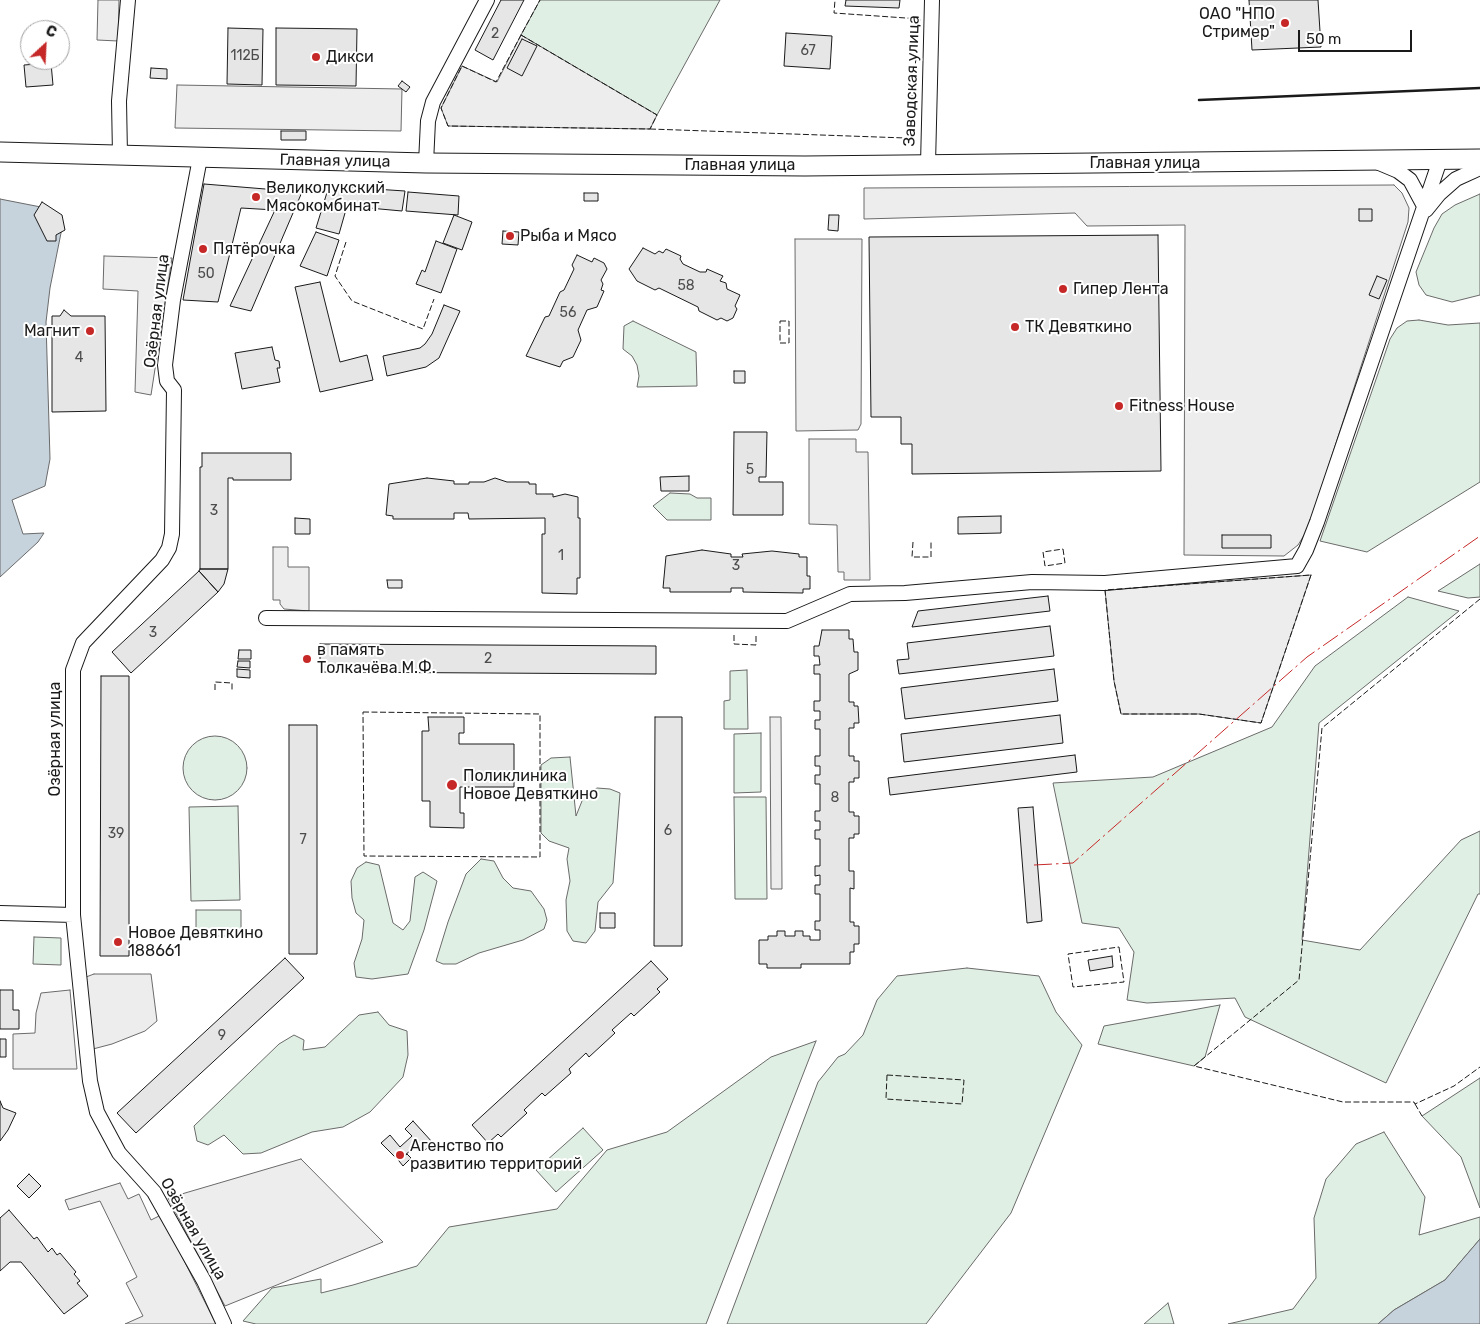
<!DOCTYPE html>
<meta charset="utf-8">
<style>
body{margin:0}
#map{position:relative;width:1480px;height:1324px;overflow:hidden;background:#fff;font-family:Rubik,sans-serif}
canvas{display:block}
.north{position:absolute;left:20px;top:20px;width:50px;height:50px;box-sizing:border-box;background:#fff;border:1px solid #a3a3a3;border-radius:50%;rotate:25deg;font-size:14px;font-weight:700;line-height:20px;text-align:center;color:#1a1a1a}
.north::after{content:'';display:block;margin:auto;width:18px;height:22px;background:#c62828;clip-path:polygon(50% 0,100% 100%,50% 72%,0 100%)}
.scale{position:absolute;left:1298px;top:30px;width:114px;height:22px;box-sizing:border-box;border:2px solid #1a1a1a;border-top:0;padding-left:6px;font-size:15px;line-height:18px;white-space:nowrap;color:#1a1a1a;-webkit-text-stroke:4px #fff;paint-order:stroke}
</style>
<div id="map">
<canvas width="1480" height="1324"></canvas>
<div class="north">С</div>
<div class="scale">50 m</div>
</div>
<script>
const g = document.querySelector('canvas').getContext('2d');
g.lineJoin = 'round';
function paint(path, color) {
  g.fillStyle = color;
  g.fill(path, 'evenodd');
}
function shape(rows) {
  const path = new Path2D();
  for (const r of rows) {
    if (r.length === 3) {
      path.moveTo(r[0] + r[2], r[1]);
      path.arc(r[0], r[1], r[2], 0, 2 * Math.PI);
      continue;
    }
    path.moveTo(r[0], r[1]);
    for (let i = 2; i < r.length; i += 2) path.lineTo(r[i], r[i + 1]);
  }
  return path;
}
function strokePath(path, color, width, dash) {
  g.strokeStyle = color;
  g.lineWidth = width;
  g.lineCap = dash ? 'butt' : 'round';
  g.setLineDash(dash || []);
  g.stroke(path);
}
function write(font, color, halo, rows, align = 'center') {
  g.font = font + ' Rubik,sans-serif';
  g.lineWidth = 4;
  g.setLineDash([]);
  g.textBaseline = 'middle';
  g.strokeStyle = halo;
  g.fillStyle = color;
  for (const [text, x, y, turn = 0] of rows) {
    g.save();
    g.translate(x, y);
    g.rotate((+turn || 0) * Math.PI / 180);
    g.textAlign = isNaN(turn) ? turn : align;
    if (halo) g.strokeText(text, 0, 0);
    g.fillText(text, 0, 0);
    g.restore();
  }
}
const green = shape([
 [540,0,720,0,657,115,521,35,540,0],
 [1480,194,1480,295,1452,302,1426,295,1419,285,1416,272,1434,228,1442,214,1455,205,1480,194],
 [1419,320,1448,325,1480,323,1480,482,1367,552,1320,541,1390,339,1397,328,1407,321,1419,320],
 [633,321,696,352,697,386,637,387,639,376,637,365,632,356,623,349,624,326,633,321],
 [670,493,690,494,697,498,711,498,711,520,667,520,653,506,670,493],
 [1480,564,1480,597,1468,598,1438,591,1480,564],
 [1408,597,1459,611,1319,723,1302,940,1360,950,1461,840,1480,831,1480,894,1478,894,1386,1083,1245,1017,1235,998,1147,1003,1127,1000,1134,952,1119,928,1082,923,1053,783,1153,777,1272,727,1315,666,1408,597],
 [747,670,748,729,724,729,724,701,730,700,730,671,747,670],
 [761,733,761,792,734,793,734,734,761,733],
 [215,768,32],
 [570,757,576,816,584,796,597,788,610,789,620,793,613,883,598,902,595,931,586,943,573,941,567,931,566,900,570,881,567,859,569,848,549,841,541,833,541,765,551,758,570,757],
 [734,797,766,797,767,899,735,899,734,797],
 [238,806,240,900,191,901,189,807,238,806],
 [481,859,494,861,503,878,513,888,531,891,544,909,547,920,544,929,523,940,479,953,456,964,443,964,436,961,448,922,466,874,481,859],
 [366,862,379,865,393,923,403,930,410,921,415,877,423,872,437,881,424,930,408,974,372,979,356,977,354,963,362,939,364,920,356,913,352,898,351,881,357,868,366,862],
 [196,910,241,910,241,936,196,936,196,910],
 [34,937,61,938,61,965,33,964,34,937],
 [967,968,1039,976,1056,1012,1082,1045,1011,1213,926,1324,727,1324,818,1082,838,1057,845,1054,863,1035,877,1000,897,976,967,968],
 [1220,1005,1205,1057,1194,1066,1098,1044,1104,1026,1220,1005],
 [378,1012,389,1025,407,1031,408,1055,403,1077,370,1112,343,1127,312,1132,261,1153,243,1154,224,1135,208,1145,197,1141,194,1126,279,1044,294,1035,304,1040,303,1050,325,1047,359,1015,378,1012],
 [816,1041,706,1324,256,1324,243,1321,272,1288,321,1279,321,1293,353,1285,417,1266,449,1227,557,1209,607,1150,667,1132,771,1057,816,1041],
 [1480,1078,1480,1208,1461,1157,1422,1116,1480,1078],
 [583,1128,603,1150,556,1192,536,1170,583,1128],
 [1384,1132,1425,1197,1419,1235,1480,1217,1480,1239,1445,1280,1394,1310,1378,1324,1228,1324,1293,1309,1316,1278,1314,1218,1326,1179,1356,1144,1384,1132],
 [1168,1303,1174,1324,1144,1324,1168,1303]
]);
paint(green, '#e0efe3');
strokePath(green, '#6a6a6a', 1);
const parking = shape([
 [98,0,119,0,118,41,97,40,98,0],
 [521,35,657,115,650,129,448,126,441,108,462,66,497,82,521,35],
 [177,85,402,89,401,131,175,128,177,85],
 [1394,185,1402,193,1409,208,1408,222,1308,529,1298,545,1284,556,1184,555,1185,225,1087,226,1075,213,864,219,864,188,1394,185],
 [795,239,862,239,861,424,858,430,796,431,795,239],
 [104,256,172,258,151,395,135,392,138,291,103,289,104,256],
 [809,439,856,439,856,452,868,452,870,580,844,580,844,572,838,572,837,525,809,524,809,439],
 [273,547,288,547,288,567,309,567,309,611,284,609,280,604,280,600,273,600,273,547],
 [1311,575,1261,723,1199,714,1121,714,1114,681,1105,590,1311,575],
 [770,717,781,717,782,889,771,889,770,717],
 [94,974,151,974,157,1021,145,1031,112,1044,93,1049,86,977,94,974],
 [70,990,77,1069,13,1069,13,1034,35,1033,36,1013,41,993,70,990],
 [301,1159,383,1242,225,1306,168,1198,301,1159],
 [120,1183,128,1199,139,1194,151,1220,161,1215,216,1324,125,1324,143,1316,126,1283,137,1277,100,1201,69,1210,65,1200,120,1183]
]);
paint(parking, '#ededed');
strokePath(parking, '#6a6a6a', 1);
const water = shape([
 [0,199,51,209,63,223,50,288,46,322,50,459,45,486,12,500,23,534,44,533,38,542,0,577,0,199],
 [1480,1239,1480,1324,1378,1324,1394,1310,1445,1280,1480,1239]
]);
paint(water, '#c6d2dc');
strokePath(water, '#6a6a6a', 1);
const building = shape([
 [501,0,524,0,493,60,475,50,501,0],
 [846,0,900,0,899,8,845,6,846,0],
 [1249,0,1318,0,1321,47,1252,50,1249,0],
 [228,28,263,29,262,85,227,84,228,28],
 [276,28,357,29,356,86,276,85,276,28],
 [786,33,832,36,830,69,784,66,786,33],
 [522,39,537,46,522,76,507,68,522,39],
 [51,63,53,85,26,87,24,65,51,63],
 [151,68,167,69,167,79,150,78,151,68],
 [402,81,410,87,406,92,398,86,402,81],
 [281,131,306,131,306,140,281,140,281,131],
 [204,184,302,192,251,311,230,306,275,210,241,208,218,302,183,300,204,184],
 [329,186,405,191,402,211,347,206,339,234,316,228,329,186],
 [408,192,459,196,458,215,406,211,408,192],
 [584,193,598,193,598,201,584,201,584,193],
 [42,202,62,215,65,230,56,235,56,241,47,241,34,215,42,202],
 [1359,209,1372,209,1372,221,1359,221,1359,209],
 [454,215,472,222,462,250,443,243,454,215],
 [829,215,839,215,838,231,828,230,829,215],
 [503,231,519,232,518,245,502,244,503,231],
 [316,232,339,240,327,276,300,266,316,232],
 [1158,235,1161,471,912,474,912,444,901,444,901,417,871,417,869,237,1158,235],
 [436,241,457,249,441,293,416,284,422,270,425,272,436,241],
 [643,248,655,254,659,251,663,253,666,249,681,256,680,259,683,264,700,272,706,272,707,269,723,276,720,281,726,283,727,289,740,295,735,306,737,309,733,318,727,321,721,318,717,320,699,311,698,307,659,288,655,290,637,281,629,269,643,248],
 [577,255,592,262,594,258,604,263,607,269,601,280,603,284,601,290,604,291,597,307,587,310,578,330,581,340,573,357,563,361,560,367,526,356,545,317,549,316,560,292,564,290,574,269,572,265,577,255],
 [1377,276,1387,280,1379,299,1369,295,1377,276],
 [320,282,340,362,367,355,373,380,320,392,295,287,320,282],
 [444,305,460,311,439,358,426,367,387,376,383,356,420,348,425,344,432,334,444,305],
 [64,310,71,316,105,316,106,411,52,412,52,316,60,316,64,310],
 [272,347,275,360,279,361,280,368,277,368,280,382,242,389,235,353,272,347],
 [734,371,745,371,745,383,734,383,734,371],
 [734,432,767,432,766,477,759,477,759,482,783,482,783,515,733,515,734,432],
 [202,453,291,453,291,480,233,480,233,478,228,478,228,569,200,569,200,467,202,467,202,453],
 [689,476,689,491,661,491,660,477,689,476],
 [427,478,454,481,454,484,469,484,469,482,484,482,495,478,507,482,529,482,529,484,536,484,536,494,553,494,553,497,565,494,578,497,578,518,580,518,580,578,577,578,577,594,542,593,542,534,545,534,545,518,469,519,468,513,454,513,454,519,393,519,393,516,386,515,389,484,427,478],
 [1001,516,1001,533,958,534,958,517,1001,516],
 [295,518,310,519,310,534,295,534,295,518],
 [1222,535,1271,535,1271,548,1222,548,1222,535],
 [702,550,731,554,731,557,743,557,742,554,772,551,799,554,799,557,807,557,807,576,810,576,810,589,803,589,803,593,743,592,743,588,731,588,731,592,670,592,670,588,663,588,666,556,702,550],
 [200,569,228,569,224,584,218,592,199,571,200,569],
 [199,571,218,592,131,673,112,652,199,571],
 [387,580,402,580,402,588,388,588,387,580],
 [1048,596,1050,611,912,627,918,611,1048,596],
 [1050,626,1054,656,899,674,897,660,909,659,907,643,1050,626],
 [822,630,849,630,849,639,853,639,854,652,858,652,858,670,849,674,849,702,854,702,854,706,858,706,859,723,854,723,854,728,849,728,849,756,854,756,854,761,859,761,859,778,854,778,854,782,849,782,849,812,854,812,854,816,859,816,859,834,854,834,854,838,849,838,849,871,854,871,854,889,850,888,850,922,854,922,854,926,859,926,859,944,854,944,854,952,850,952,850,964,801,964,801,968,767,968,767,964,759,964,759,940,768,940,768,936,777,936,777,931,785,931,785,936,795,936,795,931,803,931,803,936,810,936,810,940,820,940,820,930,815,930,815,921,820,921,820,894,815,894,815,885,820,885,820,875,815,876,815,866,820,866,820,839,815,839,815,830,820,830,820,821,815,821,815,811,820,811,820,784,815,784,815,775,820,775,820,766,815,766,815,756,820,756,820,729,815,729,815,720,820,720,820,711,814,711,814,701,820,701,820,674,814,674,814,665,820,665,819,656,814,656,814,646,819,646,822,630],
 [320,644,656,646,656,674,320,672,320,644],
 [239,650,251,650,251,659,238,659,239,650],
 [238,661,250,661,250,668,237,667,238,661],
 [237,669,250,670,250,678,237,677,237,669],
 [1054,669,1058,701,905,719,901,688,1054,669],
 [101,676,129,676,129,956,100,956,101,676],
 [1060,715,1063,743,904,762,901,734,1060,715],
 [428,717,464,717,464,733,459,733,459,744,514,744,514,787,460,787,460,813,464,813,464,828,430,827,430,801,422,801,422,731,429,731,428,717],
 [655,717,682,717,682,946,654,946,655,717],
 [289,725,317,725,317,954,289,954,289,725],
 [1075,755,1077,772,890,795,888,778,1075,755],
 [1033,807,1042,921,1027,923,1018,808,1033,807],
 [600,913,615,913,615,928,600,928,600,913],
 [1112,956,1113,967,1090,971,1088,960,1112,956],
 [285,958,304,978,136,1133,117,1113,285,958],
 [651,961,668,979,657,989,660,992,634,1016,631,1013,612,1030,615,1033,589,1057,586,1053,569,1069,571,1073,545,1096,542,1093,524,1110,527,1113,501,1137,498,1134,488,1143,472,1125,651,961],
 [0,990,13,990,13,1010,19,1010,19,1029,0,1029,0,990],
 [0,1039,6,1039,6,1057,0,1057,0,1039],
 [0,1101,3,1108,16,1113,8,1130,0,1141,0,1101],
 [413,1121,433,1143,425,1150,418,1143,399,1161,381,1143,390,1135,400,1147,412,1136,405,1129,413,1121],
 [407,1154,411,1158,403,1166,399,1161,407,1154],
 [29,1174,41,1186,29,1198,17,1186,29,1174],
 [9,1210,34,1239,37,1237,48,1252,52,1248,57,1255,60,1253,76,1272,74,1274,80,1281,77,1283,88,1296,64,1314,21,1262,10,1262,0,1271,0,1218,9,1210]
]);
paint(building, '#e6e6e6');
strokePath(building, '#1a1a1a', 1);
const minor = shape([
 [120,155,119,101,128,0],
 [200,158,173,300,165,365,167,381,174,390,172,534,169,548,162,560,83,643,73,670,73,915,90,1081,97,1112,119,1153,154,1192,204,1281,224,1324],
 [426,163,428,121,433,102,487,0],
 [1379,163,1398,171,1410,180,1424,206],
 [928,164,932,0],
 [1426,210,1439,194,1456,179,1480,168],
 [266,618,787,621,850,594,905,593,1032,582,1105,583,1297,566,1306,550,1317,522,1440,160],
 [0,913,73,915]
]);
const secondary = shape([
 [0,152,426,163,805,166,1480,159]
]);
strokePath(minor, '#1a1a1a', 16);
strokePath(secondary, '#1a1a1a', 21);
strokePath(minor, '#fff', 14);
strokePath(secondary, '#fff', 19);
strokePath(shape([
 [521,35,657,115,650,129,448,126,441,108,462,66,496,82,521,35,540,0],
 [650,129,906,138,910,116,920,19,834,13,835,0],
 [346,242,335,276,352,301,423,329,434,299],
 [780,321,789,321,789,343,780,343,780,321],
 [913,542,912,557,931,557,931,541],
 [1063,549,1065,563,1045,566,1043,552,1063,549],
 [1311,575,1261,723,1199,714,1121,714,1114,681,1105,590,1311,575],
 [1480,599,1322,728,1299,980,1194,1066,1343,1102,1414,1102,1415,1104,1454,1086,1480,1067],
 [734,635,734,644,756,645,756,635],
 [215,690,215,682,232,683,232,690],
 [363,712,540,714,540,857,364,856,363,712],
 [1119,947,1124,982,1073,987,1068,954,1119,947],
 [887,1075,964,1080,962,1104,886,1099,887,1075],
 [1415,1104,1422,1116]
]), '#1a1a1a', 1, [6, 2.5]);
strokePath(shape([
 [1199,100,1480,88]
]), '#1a1a1a', 2.5);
strokePath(shape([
 [1034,865,1073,863,1307,657,1480,536]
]), '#c62828', 1, [18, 4, 2.5, 4]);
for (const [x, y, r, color] of [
 [1285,23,5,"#c62828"],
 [316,57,5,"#c62828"],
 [256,197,5,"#c62828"],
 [510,236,5,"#c62828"],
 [203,249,5,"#c62828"],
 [1063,289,5,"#c62828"],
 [1015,327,5,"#c62828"],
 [90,331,5,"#c62828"],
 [1119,406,5,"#c62828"],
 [307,659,5,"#c62828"],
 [452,785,6,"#c62828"],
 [118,942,5,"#c62828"],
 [400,1155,5,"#c62828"]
]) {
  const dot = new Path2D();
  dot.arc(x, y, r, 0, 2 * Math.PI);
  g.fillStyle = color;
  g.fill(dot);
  strokePath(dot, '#fff', 2);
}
write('14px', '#4d4d4d', null, [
 ["2",495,34],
 ["67",808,51],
 ["112Б",245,56],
 ["50",206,274],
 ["58",686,286],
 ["56",568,313],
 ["4",79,358],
 ["5",750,470],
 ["3",214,511],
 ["1",561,556],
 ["3",736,566],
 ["3",153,633],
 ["2",488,659],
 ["8",835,798],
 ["6",668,831],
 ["39",116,834],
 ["7",303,840],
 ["9",222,1036]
]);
write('16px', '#1a1a1a', '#fff', [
 ["ОАО \"НПО",1275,14,"right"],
 ["Стример\"",1275,32,"right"],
 ["Дикси",326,57],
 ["Великолукский",266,188],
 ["Мясокомбинат",266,206],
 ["Рыба и Мясо",520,236],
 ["Пятёрочка",213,249],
 ["Гипер Лента",1073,289],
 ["ТК Девяткино",1025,327],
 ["Магнит",80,331,"right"],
 ["Fitness House",1129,406],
 ["в память",317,650],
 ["Толкачёва М.Ф.",317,668],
 ["Поликлиника",463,776],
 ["Новое Девяткино",463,794],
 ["Новое Девяткино",128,933],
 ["188661",128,951],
 ["Агенство по",410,1146],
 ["развитию территорий",410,1164]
], 'left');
write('16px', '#1a1a1a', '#fff', [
 ["Заводская улица",912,81,-88],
 ["Главная улица",335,161,1],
 ["Главная улица",1145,163],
 ["Главная улица",740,165],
 ["Озёрная улица",157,311,-83],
 ["Озёрная улица",55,739,-90],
 ["Озёрная улица",193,1229,60]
]);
</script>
